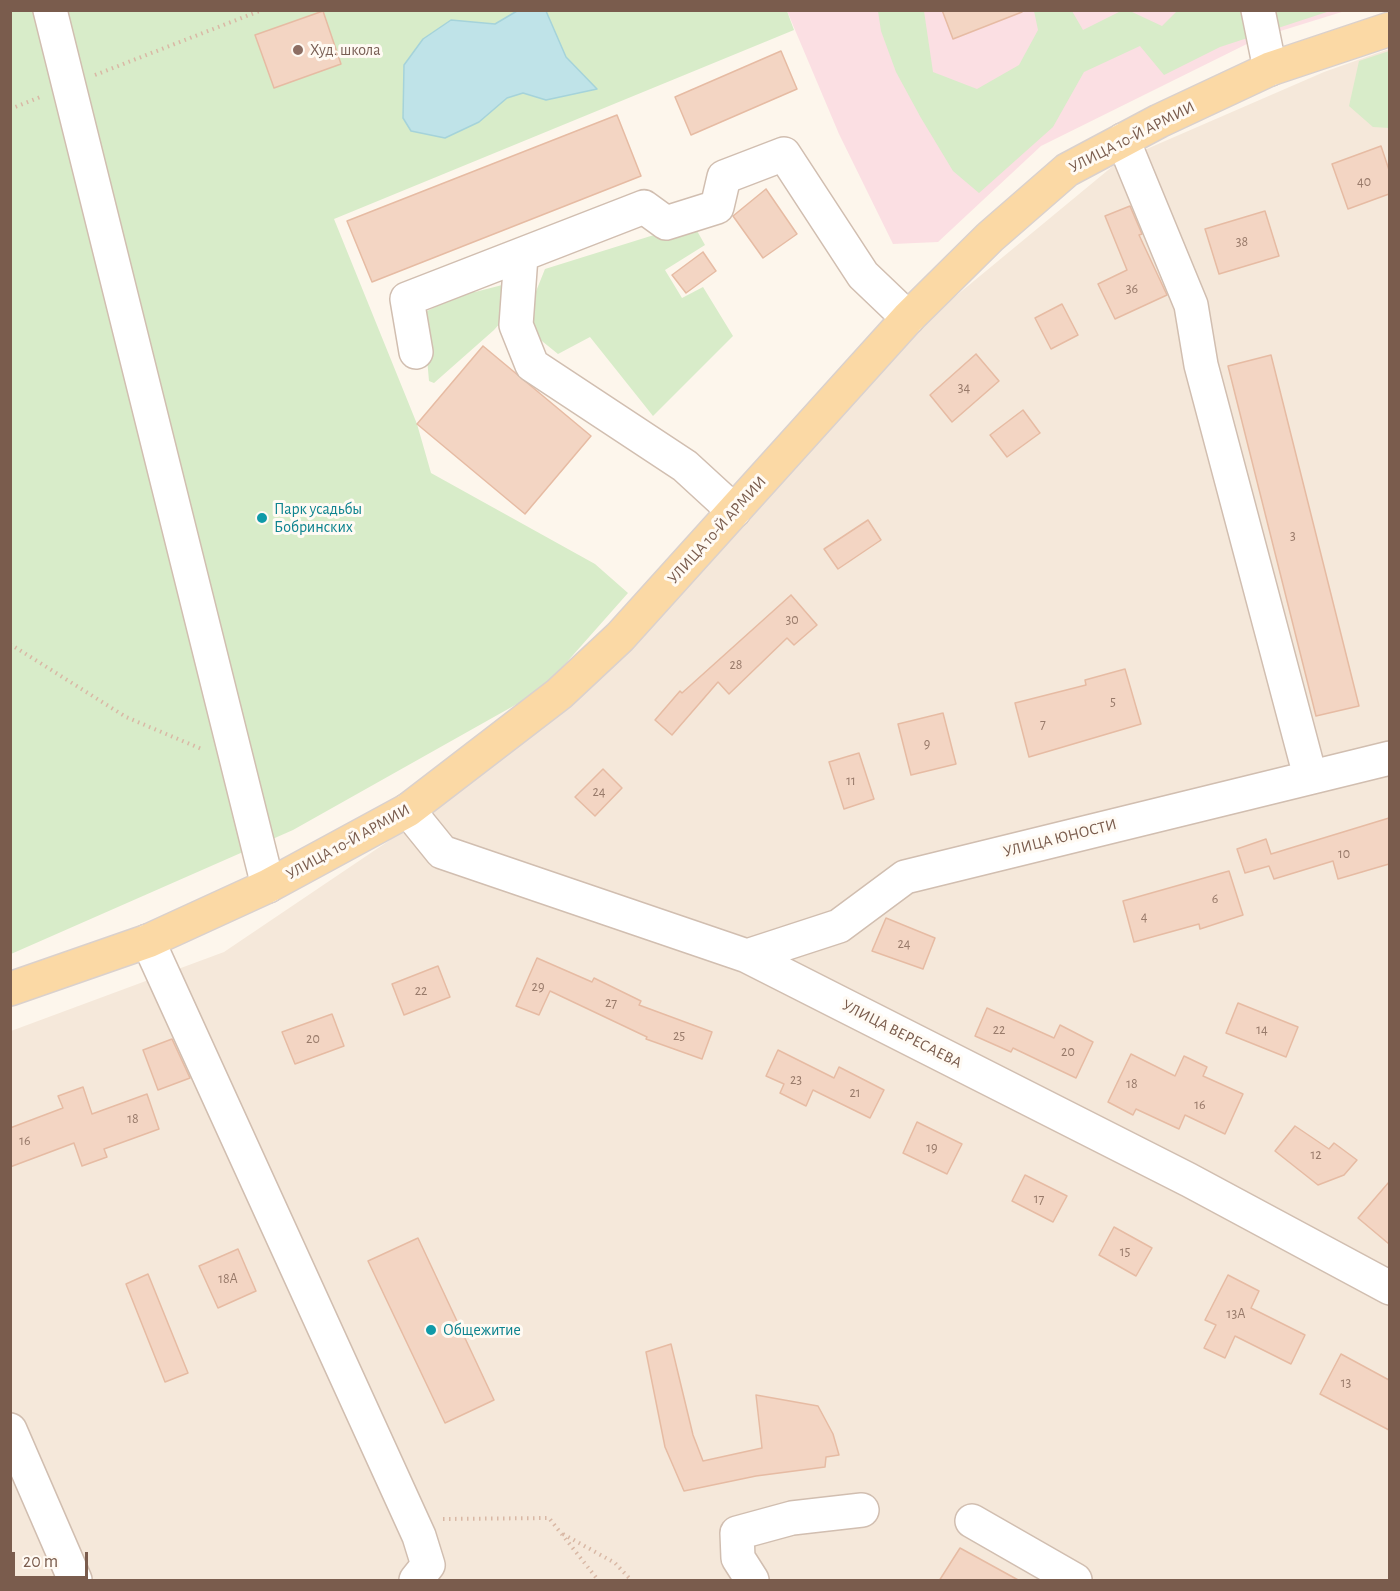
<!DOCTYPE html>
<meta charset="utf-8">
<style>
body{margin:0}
#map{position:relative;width:1400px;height:1591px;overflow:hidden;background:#fdf6ec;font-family:"Alegreya Sans",sans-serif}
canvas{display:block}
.frame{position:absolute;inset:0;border:12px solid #7a5c4d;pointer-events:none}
.scale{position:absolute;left:12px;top:1552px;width:76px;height:27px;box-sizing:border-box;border:3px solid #7a5c4d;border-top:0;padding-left:8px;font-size:18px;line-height:21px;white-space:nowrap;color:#7a5c4d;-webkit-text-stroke:4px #fffaf3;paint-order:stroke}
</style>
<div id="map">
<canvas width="1400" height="1591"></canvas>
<div class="frame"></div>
<div class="scale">20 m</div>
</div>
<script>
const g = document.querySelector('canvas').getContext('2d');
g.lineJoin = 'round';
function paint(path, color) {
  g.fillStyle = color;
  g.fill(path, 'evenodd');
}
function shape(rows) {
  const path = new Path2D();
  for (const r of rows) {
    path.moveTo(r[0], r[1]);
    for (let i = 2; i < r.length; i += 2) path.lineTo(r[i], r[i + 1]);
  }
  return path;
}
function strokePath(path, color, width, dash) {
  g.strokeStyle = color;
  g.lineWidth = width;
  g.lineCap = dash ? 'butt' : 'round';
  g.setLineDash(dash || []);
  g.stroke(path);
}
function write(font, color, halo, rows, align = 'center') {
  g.font = font + ' "Alegreya Sans",sans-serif';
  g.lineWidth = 6;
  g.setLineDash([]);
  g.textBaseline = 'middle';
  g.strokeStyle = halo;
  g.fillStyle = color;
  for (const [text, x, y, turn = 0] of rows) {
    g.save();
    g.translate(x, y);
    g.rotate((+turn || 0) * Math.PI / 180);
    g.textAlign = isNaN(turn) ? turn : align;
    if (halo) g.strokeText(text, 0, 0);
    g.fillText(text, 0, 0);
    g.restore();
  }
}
paint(shape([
 [1389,49,1389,1580,11,1580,11,1031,224,952,390,840,539,729,934,314,1119,161,1324,72]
]), '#f5e8da');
paint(shape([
 [787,11,1345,11,1261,37,1041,146,938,242,893,244,839,134]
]), '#fbdfe3');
paint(shape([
 [11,11,787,11,794,30,334,219,417,424,431,473,595,564,628,593,566,663,533,695,293,830,11,954],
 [878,11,924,11,933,72,977,89,1019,65,1038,30,1034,11,1072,11,1083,30,1121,11,1130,11,1162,26,1177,11,1330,11,1220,47,1164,75,1140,46,1084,72,1053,127,979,193,953,171,921,118,896,72,881,31],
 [1389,51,1389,128,1373,127,1349,106,1359,61],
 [686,225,696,229,705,245,665,270,682,298,703,287,733,336,653,416,590,337,558,354,527,329,525,319,545,269],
 [510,283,509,313,494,330,434,383,429,381,423,313,435,307,441,293,463,285,475,292]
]), '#d8ecc9');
const water = shape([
 [517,11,546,11,566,57,597,89,546,100,523,93,507,98,479,122,445,138,411,131,403,118,404,65,423,39,451,20,495,24,517,11]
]);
paint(water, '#bfe3e8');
strokePath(water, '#a5d3da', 1.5);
const building = shape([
 [942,10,1022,10,1022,12,953,39,942,10],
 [323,11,341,64,274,88,255,35,323,11],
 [781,51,797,89,691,135,675,97,781,51],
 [617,115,641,176,372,282,347,221,617,115],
 [1381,146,1389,170,1389,194,1348,209,1332,164,1381,146],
 [766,189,797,234,763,258,733,216,766,189],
 [1130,206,1142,234,1139,235,1167,295,1115,319,1098,284,1127,270,1105,216,1130,206],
 [1265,211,1279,256,1219,274,1205,229,1265,211],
 [703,252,716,271,686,293,672,275,703,252],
 [1062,304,1078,335,1051,349,1035,318,1062,304],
 [483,346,591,436,525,514,417,424,483,346],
 [976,354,999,381,952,422,930,395,976,354],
 [1271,355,1359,706,1316,716,1228,366,1271,355],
 [1023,410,1040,433,1007,457,990,435,1023,410],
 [868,520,881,540,838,569,824,549,868,520],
 [791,595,817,625,794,645,787,638,729,694,718,682,672,735,655,720,680,691,682,693,791,595],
 [1125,669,1141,724,1029,757,1015,703,1086,685,1085,680,1125,669],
 [943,713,956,764,911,775,898,724,943,713],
 [859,753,874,799,844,809,829,762,859,753],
 [603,769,622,788,595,816,575,797,603,769],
 [1389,818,1389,864,1338,879,1333,861,1274,879,1269,866,1245,873,1237,849,1266,839,1271,854,1389,818],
 [1229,871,1243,915,1200,929,1199,924,1134,942,1123,901,1229,871],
 [886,918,935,938,923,969,872,951,886,918],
 [537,958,592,982,594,978,641,1001,639,1005,712,1032,702,1059,646,1039,647,1037,550,991,539,1015,516,1006,537,958],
 [438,966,450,997,404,1015,392,984,438,966],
 [1238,1003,1298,1027,1286,1057,1226,1033,1238,1003],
 [987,1008,1054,1038,1060,1025,1093,1042,1076,1078,1013,1048,1011,1052,975,1036,987,1008],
 [332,1014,344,1046,295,1064,282,1032,332,1014],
 [172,1039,190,1078,158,1090,143,1050,172,1039],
 [778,1050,834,1078,839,1067,884,1090,870,1118,813,1090,806,1106,780,1093,784,1084,766,1076,778,1050],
 [1131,1054,1175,1076,1184,1056,1207,1067,1203,1076,1243,1094,1225,1134,1185,1115,1179,1129,1136,1109,1133,1115,1108,1102,1131,1054],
 [83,1087,92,1114,147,1094,159,1129,104,1149,107,1157,82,1166,74,1143,10,1167,10,1128,63,1108,58,1096,83,1087],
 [917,1122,962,1144,947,1174,903,1153,917,1122],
 [1295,1126,1329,1149,1334,1143,1357,1160,1344,1175,1318,1185,1275,1151,1295,1126],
 [1025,1175,1067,1196,1053,1222,1012,1201,1025,1175],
 [1389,1182,1389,1244,1358,1218,1389,1182],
 [1114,1227,1152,1248,1136,1276,1099,1255,1114,1227],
 [418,1238,494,1400,445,1423,368,1261,418,1238],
 [238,1249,256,1291,218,1308,199,1266,238,1249],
 [148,1274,188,1373,165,1382,126,1284,148,1274],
 [1228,1275,1259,1291,1251,1308,1305,1335,1291,1364,1235,1336,1225,1358,1204,1348,1216,1325,1205,1320,1228,1275],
 [671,1344,693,1435,703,1461,762,1448,756,1395,818,1406,833,1434,839,1455,826,1457,825,1467,756,1476,684,1491,665,1447,646,1352,671,1344],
 [1341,1354,1389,1380,1389,1430,1320,1394,1341,1354],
 [960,1548,1020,1581,939,1581,960,1548]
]);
paint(building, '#f3d5c3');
strokePath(building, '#e6bba3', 1.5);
const minor = shape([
 [50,10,268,886],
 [1258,10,1270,69],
 [1123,140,1191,305,1201,365,1310,776],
 [521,256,516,325,532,365,685,466,734,511],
 [416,352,407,299,644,207,666,223,717,207,724,177,784,154,863,275,908,318],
 [408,810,442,852,747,956,1189,1180,1390,1288],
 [148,941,419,1536,428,1565,416,1580],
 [747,956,839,926,905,877,1390,758],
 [10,1430,75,1580],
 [972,1521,1075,1580],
 [752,1580,738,1558,737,1533,792,1518,862,1510]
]);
const major = shape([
 [10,989,148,941,268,886,408,810,559,694,620,637,908,318,990,237,1067,170,1159,121,1270,69,1390,29]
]);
strokePath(minor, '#d1beb0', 36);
strokePath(major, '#dad1cd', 36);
strokePath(shape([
 [95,75,262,10],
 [10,109,43,96],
 [10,644,126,717,204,750],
 [443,1519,549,1518,598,1580],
 [563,1534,615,1563,631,1580]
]), '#d9b8a5', 4, [1.5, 4.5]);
strokePath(minor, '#fff', 33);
strokePath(major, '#fbd9a5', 33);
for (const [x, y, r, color] of [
 [298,50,6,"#8d6e63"],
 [262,518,6,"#0f9aa8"],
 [431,1330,6,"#0f9aa8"]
]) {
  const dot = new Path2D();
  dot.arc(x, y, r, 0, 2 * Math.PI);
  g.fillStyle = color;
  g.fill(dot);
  strokePath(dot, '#fffaf3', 2);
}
write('14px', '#987a6a', null, [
 ["40",1364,182],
 ["38",1242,242],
 ["36",1132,289],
 ["34",964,388],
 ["3",1293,536],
 ["30",792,620],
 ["28",736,665],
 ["5",1113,702],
 ["7",1043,724],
 ["9",927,744],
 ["11",851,781],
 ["24",599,792],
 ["10",1344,854],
 ["6",1215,899],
 ["4",1144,917],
 ["24",904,944],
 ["29",538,987],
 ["22",421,991],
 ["27",611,1003],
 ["22",999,1030],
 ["14",1262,1030],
 ["25",679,1036],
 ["20",313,1039],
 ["20",1068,1052],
 ["23",796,1080],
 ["18",1132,1084],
 ["21",855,1093],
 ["16",1200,1105],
 ["18",133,1119],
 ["16",25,1141],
 ["19",932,1148],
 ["12",1316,1155],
 ["17",1039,1199],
 ["15",1125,1252],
 ["18А",228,1279],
 ["13А",1236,1314],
 ["13",1346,1383]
]);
write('16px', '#785e54', '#fffaf3', [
 ["Худ. школа",310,50]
], 'left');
write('16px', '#7a5c4d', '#fffaf3', [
 ["УЛИЦА 10-Й АРМИИ",1132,137,-27],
 ["УЛИЦА 10-Й АРМИИ",717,530,-48],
 ["УЛИЦА ЮНОСТИ",1060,838,-14],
 ["УЛИЦА 10-Й АРМИИ",348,842,-29],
 ["УЛИЦА ВЕРЕСАЕВА",902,1034,27]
]);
write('16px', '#0d838f', '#fffaf3', [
 ["Парк усадьбы",274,509],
 ["Бобринских",274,527],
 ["Общежитие",443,1330]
], 'left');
</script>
